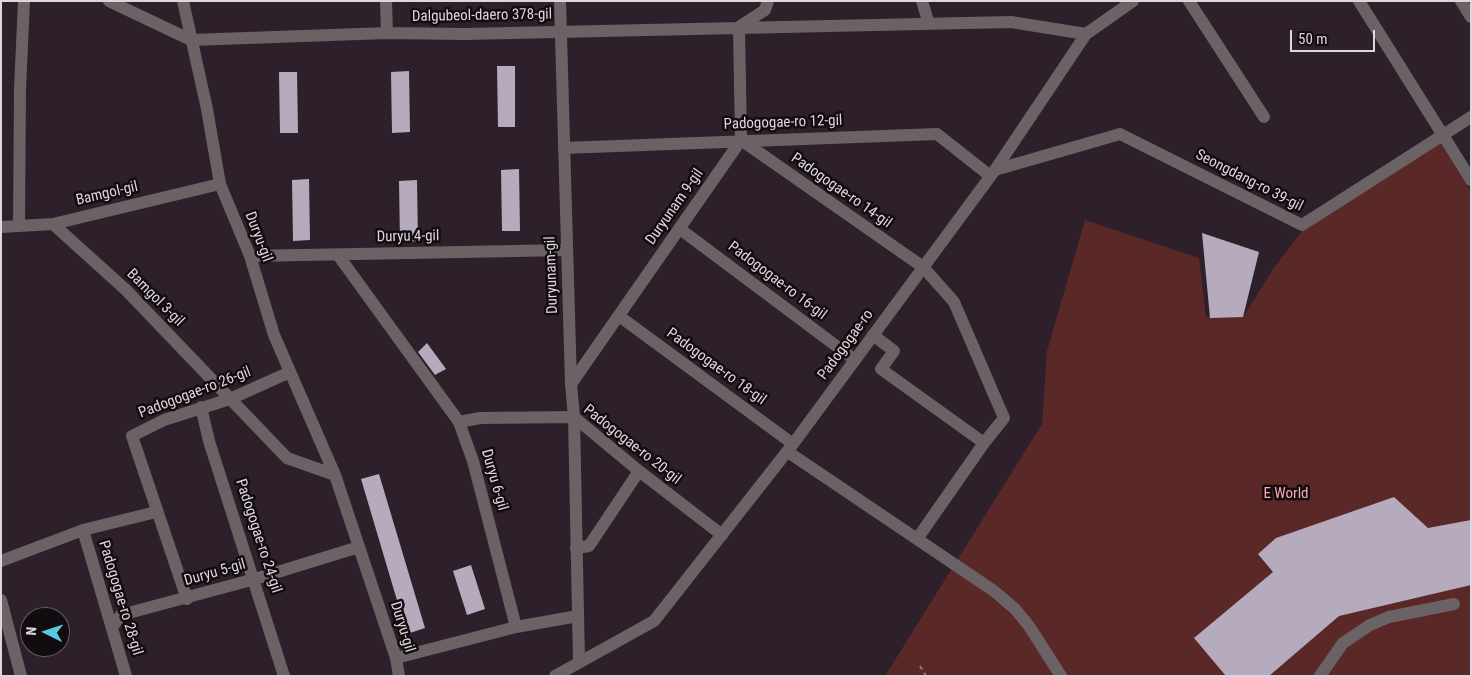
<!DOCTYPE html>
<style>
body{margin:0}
#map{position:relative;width:1472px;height:677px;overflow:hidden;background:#2d202a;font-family:"Roboto Condensed",sans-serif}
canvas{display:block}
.frame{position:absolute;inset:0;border:2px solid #dfd6dd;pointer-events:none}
.north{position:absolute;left:20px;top:607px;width:50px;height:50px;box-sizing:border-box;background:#120c10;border:1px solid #645d62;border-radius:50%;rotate:274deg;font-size:14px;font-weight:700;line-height:20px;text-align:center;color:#dfd6dd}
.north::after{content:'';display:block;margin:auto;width:18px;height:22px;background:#57c9e2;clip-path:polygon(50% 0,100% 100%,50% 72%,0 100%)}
.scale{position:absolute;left:1290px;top:30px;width:85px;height:22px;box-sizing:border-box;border:2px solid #dfd6dd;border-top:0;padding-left:6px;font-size:15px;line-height:18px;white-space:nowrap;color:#dfd6dd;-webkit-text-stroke:4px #120c10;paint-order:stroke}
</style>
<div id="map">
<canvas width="1472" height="677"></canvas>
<div class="frame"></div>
<div class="north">N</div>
<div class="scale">50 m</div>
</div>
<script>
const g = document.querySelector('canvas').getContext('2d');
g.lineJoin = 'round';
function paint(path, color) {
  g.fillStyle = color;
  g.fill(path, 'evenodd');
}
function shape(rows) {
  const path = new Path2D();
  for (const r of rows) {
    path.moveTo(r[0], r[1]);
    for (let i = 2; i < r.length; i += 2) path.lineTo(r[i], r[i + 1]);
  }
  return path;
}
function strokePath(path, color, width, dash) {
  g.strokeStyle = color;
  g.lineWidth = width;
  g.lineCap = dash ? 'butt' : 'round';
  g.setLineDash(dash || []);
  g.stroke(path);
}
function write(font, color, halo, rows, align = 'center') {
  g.font = font + ' "Roboto Condensed",sans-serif';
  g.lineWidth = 5;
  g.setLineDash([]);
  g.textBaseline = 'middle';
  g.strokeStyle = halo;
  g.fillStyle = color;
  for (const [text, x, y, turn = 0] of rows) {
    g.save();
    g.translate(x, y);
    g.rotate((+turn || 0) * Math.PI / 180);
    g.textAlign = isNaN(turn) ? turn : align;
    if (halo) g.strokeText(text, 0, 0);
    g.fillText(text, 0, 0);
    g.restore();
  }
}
paint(shape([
 [1440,143,1471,191,1471,676,885,676,1042,424,1047,351,1085,220,1199,258,1206,317,1244,316,1273,269,1303,230]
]), '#5b2828');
paint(shape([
 [497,66,515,66,515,127,498,127],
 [409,71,410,132,392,133,391,72],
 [279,72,297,72,298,133,280,133],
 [519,169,520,231,502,231,501,170],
 [309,179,310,240,293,241,292,180],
 [417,180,418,241,400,242,399,181],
 [1202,233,1259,252,1243,317,1210,318],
 [427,343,446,369,435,375,418,352],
 [379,474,425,628,407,634,361,479],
 [1394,497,1428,528,1471,520,1471,585,1339,616,1269,676,1226,676,1194,638,1273,572,1258,554,1276,538],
 [471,565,485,609,467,615,453,571]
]), '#b5abbd');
strokePath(shape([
 [920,666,926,676]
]), '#887d86', 2, [4, 4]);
strokePath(shape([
 [109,1,191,40,387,33,465,34,1011,22,1086,34],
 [183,1,207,109,220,184,250,256,274,335,335,475,396,658,399,676],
 [386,1,387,33],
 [922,1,929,24],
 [1189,1,1264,117],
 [1359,1,1471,180],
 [1461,1,1471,17],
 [739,27,765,10,768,1],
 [741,140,923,267,954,302,1004,418,984,443],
 [564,148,937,134,989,175],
 [995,170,1120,134,1302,225,1471,117],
 [53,224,126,290,287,458,335,475],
 [19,226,20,89,24,1],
 [1,227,53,224,220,184],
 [680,229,855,360],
 [338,255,459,422,473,461,516,627,396,658],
 [250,256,567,250],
 [619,316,793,444],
 [873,335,894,351,881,369,984,443,917,539],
 [571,384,741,140,739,27],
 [201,407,209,441,284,676],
 [459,422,480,418,574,417,639,471,722,535],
 [788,452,994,591,1015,609,1029,626,1061,676],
 [83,530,126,676],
 [576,548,589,546,639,471],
 [1,561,83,530,156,512],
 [187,599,132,436,164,420,230,399,290,372],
 [1,600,21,676],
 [113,626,121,615,255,579,359,547],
 [516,627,578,616],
 [1320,676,1343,643,1370,625,1389,617,1454,604]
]), '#6b6265', 12);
strokePath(shape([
 [560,1,571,384,574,417,579,662],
 [555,676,654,621,793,444,995,170,1086,34,1133,1]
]), '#6b6265', 12);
write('15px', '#dfd6dd', '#120c10', [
 ["Dalgubeol-daero 378-gil",482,16,-1],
 ["Padogogae-ro 12-gil",783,123,-2],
 ["Seongdang-ro 39-gil",1249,181,27],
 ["Padogogae-ro 14-gil",841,191,35],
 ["Bamgol-gil",107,194,-13],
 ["Duryunam 9-gil",675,207,-55],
 ["Duryu-gil",258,237,69],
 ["Duryu 4-gil",408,237,-1],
 ["Duryunam-gil",552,275,-92],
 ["Padogogae-ro 16-gil",777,281,37],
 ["Bamgol 3-gil",155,298,45],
 ["Padogogae-ro",846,345,-54],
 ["Padogogae-ro 18-gil",716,367,36],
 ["Padogogae-ro 26-gil",195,393,-21],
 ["Padogogae-ro 20-gil",632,445,38],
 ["Duryu 6-gil",494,480,74],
 ["Padogogae-ro 24-gil",258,536,72],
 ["Duryu 5-gil",215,573,-16],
 ["Padogogae-ro 28-gil",120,598,73],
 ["Duryu-gil",402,627,73]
]);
write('15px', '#fbaeac', '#120c10', [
 ["E World",1286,494]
]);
</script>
